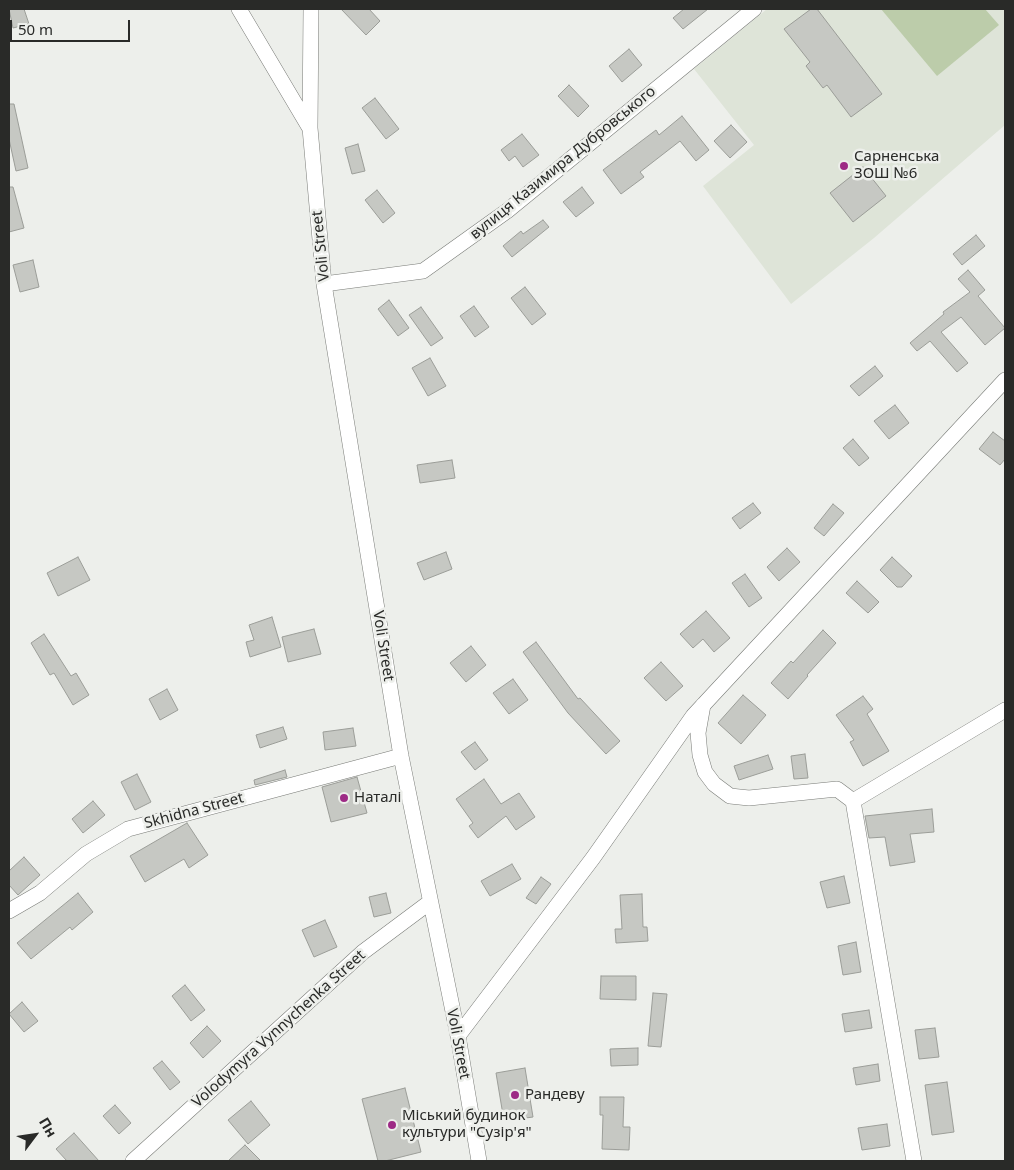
<!DOCTYPE html>
<meta charset="utf-8">
<style>
body{margin:0}
#map{position:relative;width:1014px;height:1170px;overflow:hidden;background:#edefeb;font-family:"Noto Sans",sans-serif}
canvas{display:block}
.frame{position:absolute;inset:0;border:10px solid #292a28;pointer-events:none}
.north{position:absolute;left:10px;top:1110px;width:50px;height:50px;-webkit-text-stroke:4px #edefeb;paint-order:stroke;rotate:59deg;font-size:14px;font-weight:700;line-height:20px;text-align:center;color:#292a28}
.north::after{content:'';display:block;margin:auto;width:18px;height:22px;background:#292a28;clip-path:polygon(50% 0,100% 100%,50% 72%,0 100%)}
.scale{position:absolute;left:10px;top:20px;width:120px;height:22px;box-sizing:border-box;border:2px solid #292a28;border-top:0;padding-left:6px;font-size:15px;line-height:18px;white-space:nowrap;color:#292a28;-webkit-text-stroke:4px #edefeb;paint-order:stroke}
</style>
<div id="map">
<canvas width="1014" height="1170"></canvas>
<div class="frame"></div>
<div class="north">Пн</div>
<div class="scale">50 m</div>
</div>
<script>
const g = document.querySelector('canvas').getContext('2d');
g.lineJoin = 'round';
function paint(path, color) {
  g.fillStyle = color;
  g.fill(path, 'evenodd');
}
function shape(rows) {
  const path = new Path2D();
  for (const r of rows) {
    path.moveTo(r[0], r[1]);
    for (let i = 2; i < r.length; i += 2) path.lineTo(r[i], r[i + 1]);
  }
  return path;
}
function strokePath(path, color, width, dash) {
  g.strokeStyle = color;
  g.lineWidth = width;
  g.lineCap = dash ? 'butt' : 'round';
  g.setLineDash(dash || []);
  g.stroke(path);
}
function write(font, color, halo, rows, align = 'center') {
  g.font = font + ' "Noto Sans",sans-serif';
  g.lineWidth = 5;
  g.setLineDash([]);
  g.textBaseline = 'middle';
  g.strokeStyle = halo;
  g.fillStyle = color;
  for (const [text, x, y, turn = 0] of rows) {
    g.save();
    g.translate(x, y);
    g.rotate((+turn || 0) * Math.PI / 180);
    g.textAlign = isNaN(turn) ? turn : align;
    if (halo) g.strokeText(text, 0, 0);
    g.fillText(text, 0, 0);
    g.restore();
  }
}
paint(shape([
 [767,9,1005,9,1005,125,874,238,791,304,703,186,754,145,694,69]
]), '#dee4d8');
paint(shape([
 [881,9,985,9,999,25,937,76]
]), '#bcccaa');
const building = shape([
 [9,9,24,9,29,24,13,28,9,9],
 [341,9,369,9,380,21,366,35,341,9],
 [684,9,708,9,683,29,673,18,684,9],
 [811,9,817,9,882,94,851,117,827,85,823,88,806,66,810,62,784,29,811,9],
 [629,49,642,65,622,82,609,66,629,49],
 [569,85,589,106,578,117,558,96,569,85],
 [375,98,399,129,386,139,362,108,375,98],
 [9,104,14,104,28,168,16,171,9,139,9,104],
 [682,116,709,150,696,161,680,141,640,172,644,177,621,194,603,170,656,130,659,135,682,116],
 [731,125,747,142,730,158,714,141,731,125],
 [522,134,539,155,523,167,515,156,509,161,501,150,522,134],
 [358,144,365,171,352,174,345,148,358,144],
 [863,167,886,196,853,222,830,193,863,167],
 [9,187,13,187,24,228,9,232,9,187],
 [582,187,594,203,576,217,563,202,582,187],
 [377,190,395,213,383,223,365,200,377,190],
 [543,220,549,227,512,257,503,246,521,231,523,234,543,220],
 [976,235,985,246,962,265,953,254,976,235],
 [33,260,39,287,20,292,13,265,33,260],
 [968,270,985,290,978,296,1005,328,985,345,961,317,941,332,968,363,957,372,930,341,917,351,910,343,944,314,943,312,970,292,958,279,968,270],
 [525,287,546,314,532,325,511,298,525,287],
 [389,300,409,328,398,336,378,309,389,300],
 [474,306,489,327,475,337,460,316,474,306],
 [421,307,443,338,431,346,409,315,421,307],
 [430,358,446,386,428,396,412,368,430,358],
 [875,366,883,376,859,396,850,386,875,366],
 [895,405,909,423,889,439,874,421,895,405],
 [993,432,1005,441,1005,459,1000,465,979,449,993,432],
 [853,439,869,458,859,466,843,448,853,439],
 [452,460,455,478,420,483,417,465,452,460],
 [753,503,761,513,740,529,732,518,753,503],
 [833,504,844,513,824,536,814,528,833,504],
 [787,548,800,562,779,581,767,567,787,548],
 [446,552,452,569,424,580,417,563,446,552],
 [78,557,90,580,58,596,47,573,78,557],
 [892,557,912,576,902,587,897,587,880,570,892,557],
 [745,574,762,598,749,607,732,583,745,574],
 [857,581,879,602,868,613,846,593,857,581],
 [706,611,730,638,714,652,703,639,693,648,680,634,706,611],
 [272,617,281,647,250,657,246,642,254,640,249,625,272,617],
 [314,629,321,654,288,662,282,637,314,629],
 [823,630,836,643,807,675,808,676,788,699,771,683,791,661,793,663,823,630],
 [44,634,71,676,76,673,89,695,73,705,54,673,50,675,31,643,44,634],
 [536,642,578,699,580,698,620,741,606,754,568,713,523,652,536,642],
 [471,646,486,665,466,682,450,663,471,646],
 [661,662,683,686,666,701,644,678,661,662],
 [513,679,528,700,509,714,493,693,513,679],
 [167,689,178,710,160,720,149,699,167,689],
 [743,695,766,715,741,744,718,723,743,695],
 [863,696,873,709,867,714,889,751,863,766,850,742,854,740,836,715,863,696],
 [283,727,287,739,260,748,256,735,283,727],
 [353,728,356,746,325,750,323,732,353,728],
 [475,742,488,760,475,770,461,752,475,742],
 [805,754,808,778,794,779,791,756,805,754],
 [768,755,773,769,739,780,734,766,768,755],
 [285,770,287,777,255,785,254,780,285,770],
 [137,774,151,802,135,810,121,782,137,774],
 [357,777,367,813,331,822,322,787,357,777],
 [484,779,501,804,519,793,535,817,516,830,506,816,478,838,469,826,473,823,456,799,484,779],
 [93,801,105,815,83,833,72,819,93,801],
 [932,809,934,832,910,834,915,862,890,866,885,837,869,838,865,816,932,809],
 [187,823,208,855,189,868,184,859,145,882,130,856,187,823],
 [24,857,40,875,18,895,9,885,9,871,24,857],
 [512,864,521,879,490,896,481,881,512,864],
 [844,876,850,903,827,908,820,882,844,876],
 [541,877,551,884,536,904,526,898,541,877],
 [78,893,93,912,72,930,70,927,31,959,17,943,78,893],
 [386,893,391,913,374,917,369,897,386,893],
 [642,894,643,927,647,927,648,941,616,943,615,929,622,929,620,895,642,894],
 [325,920,337,947,314,957,302,930,325,920],
 [856,942,861,972,843,975,838,946,856,942],
 [601,976,636,976,636,1000,600,999,601,976],
 [185,985,205,1010,191,1021,172,996,185,985],
 [653,993,667,994,661,1047,648,1046,653,993],
 [22,1002,38,1021,24,1032,9,1014,22,1002],
 [869,1010,872,1028,845,1032,842,1014,869,1010],
 [207,1026,221,1041,203,1058,190,1043,207,1026],
 [935,1028,939,1057,919,1059,915,1030,935,1028],
 [638,1048,638,1065,611,1066,610,1049,638,1048],
 [162,1061,180,1082,170,1090,153,1068,162,1061],
 [878,1064,880,1081,856,1085,853,1068,878,1064],
 [525,1068,533,1117,504,1121,496,1073,525,1068],
 [947,1082,954,1132,932,1135,925,1085,947,1082],
 [405,1088,421,1152,385,1161,378,1161,362,1099,405,1088],
 [600,1097,624,1097,623,1127,630,1127,629,1150,602,1149,603,1115,600,1115,600,1097],
 [251,1101,270,1125,248,1144,228,1120,251,1101],
 [115,1105,131,1123,119,1134,103,1116,115,1105],
 [887,1124,890,1146,862,1150,858,1128,887,1124],
 [74,1133,99,1161,67,1161,56,1149,74,1133],
 [245,1145,261,1161,228,1161,245,1145]
]);
paint(building, '#c6c8c3');
strokePath(building, '#9b9d98', 1);
const minor = shape([
 [239,9,309,127],
 [311,9,310,128,324,284,401,756,458,1036,479,1161],
 [324,284,423,271,507,211,754,9],
 [703,705,698,733,700,755,705,772,714,784,730,796,749,798,837,789,853,801,914,1161],
 [853,801,1005,710],
 [9,911,40,893,86,854,128,829,401,756],
 [458,1036,593,858,693,716,1005,380],
 [133,1161,363,952,430,902]
]);
strokePath(minor, '#797b77', 16);
strokePath(minor, '#fff', 15);
for (const [x, y, r, color] of [
 [844,166,5,"#9d2a85"],
 [344,798,5,"#9d2a85"],
 [515,1095,5,"#9d2a85"],
 [392,1125,5,"#9d2a85"]
]) {
  const dot = new Path2D();
  dot.arc(x, y, r, 0, 2 * Math.PI);
  g.fillStyle = color;
  g.fill(dot);
  strokePath(dot, '#edefeb', 2);
}
write('15px', '#292a28', '#edefeb', [
 ["Сарненська",854,157],
 ["ЗОШ №6",854,174],
 ["Наталі",354,798],
 ["Рандеву",525,1095],
 ["Міський будинок",402,1116],
 ["культури \"Сузір'я\"",402,1133]
], 'left');
write('15px', '#292a28', '#edefeb', [
 ["вулиця Казимира Дубровського",563,163,-39],
 ["Voli Street",321,246,-96],
 ["Voli Street",383,646,81],
 ["Skhidna Street",194,811,-15],
 ["Volodymyra Vynnychenka Street",279,1029,-42],
 ["Voli Street",458,1044,79]
]);
</script>
